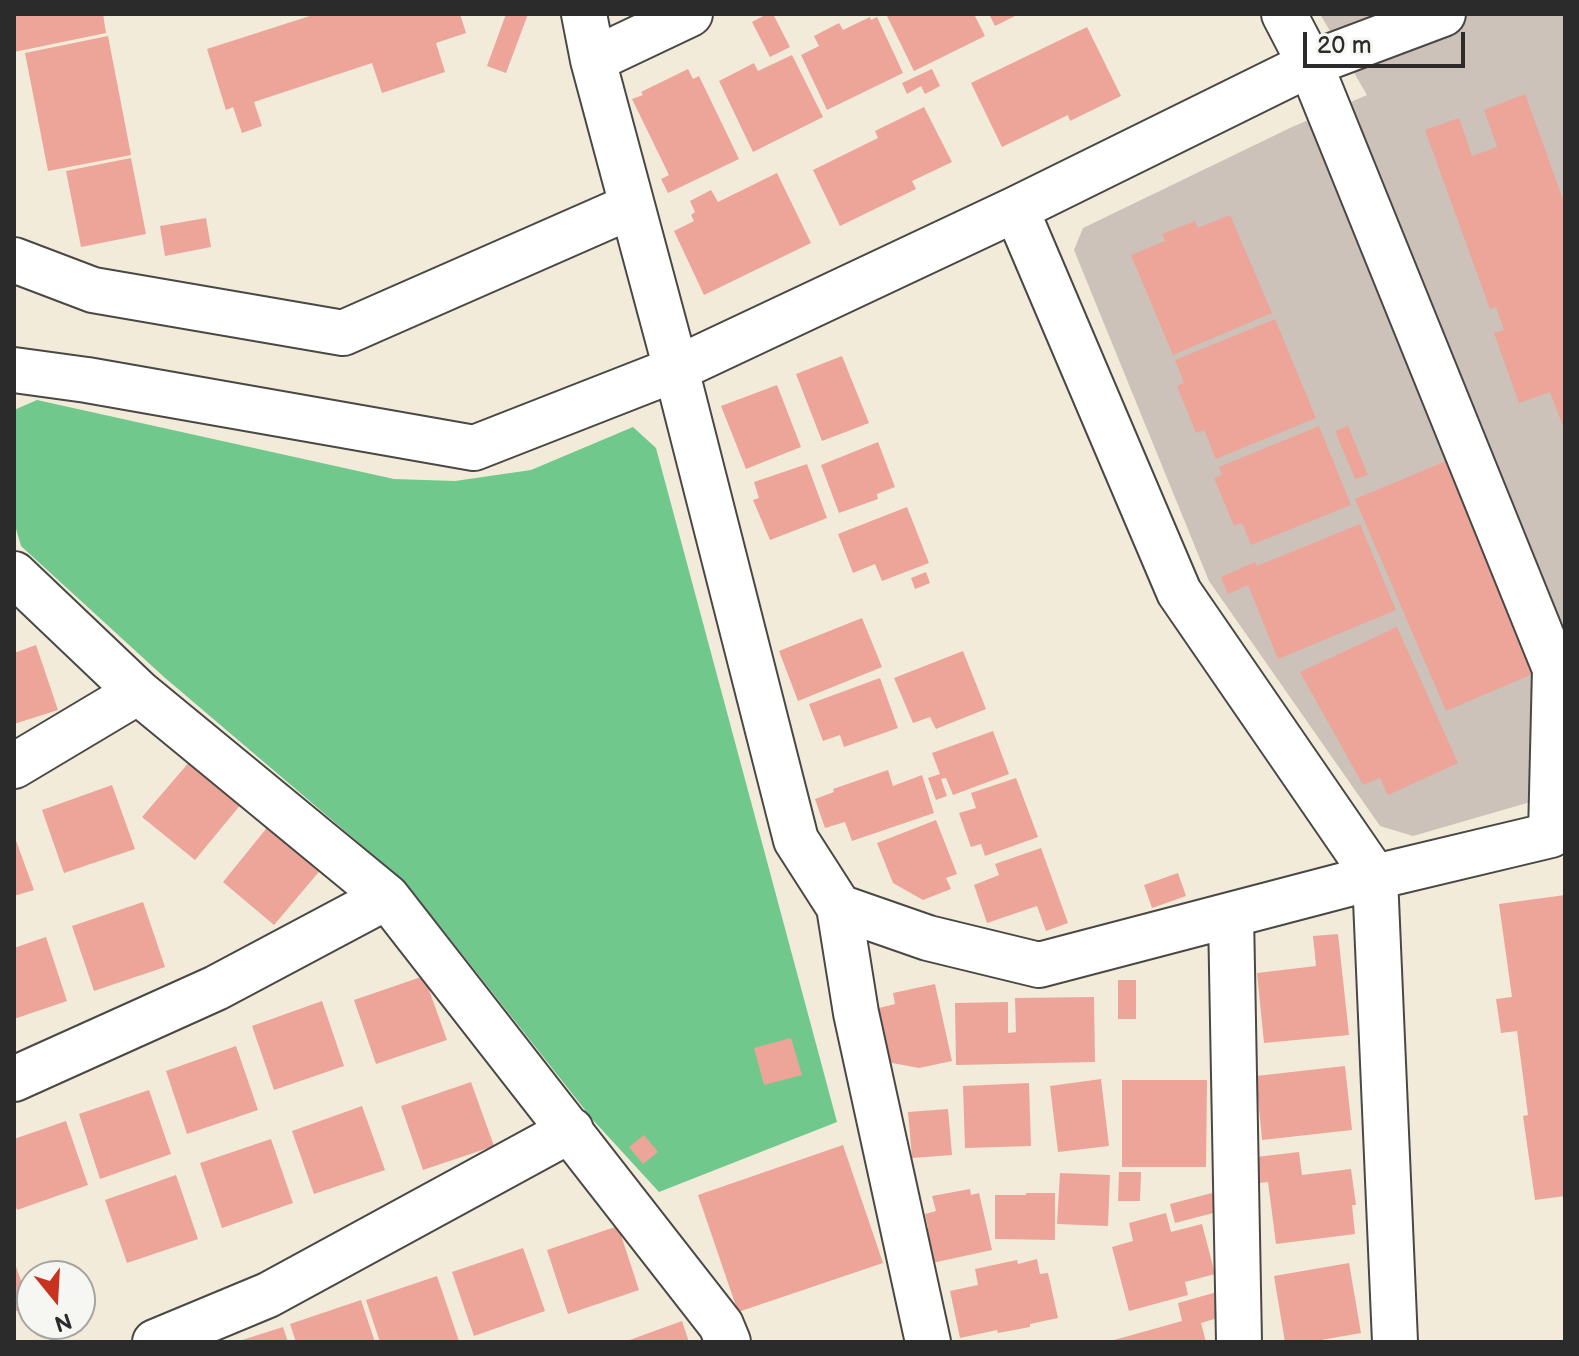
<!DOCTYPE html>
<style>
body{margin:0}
#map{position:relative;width:1579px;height:1356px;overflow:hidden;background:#f2ebd9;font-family:"Balsamiq Sans",sans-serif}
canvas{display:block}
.frame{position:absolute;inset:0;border:16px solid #2b2b2b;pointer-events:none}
.north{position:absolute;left:16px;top:1260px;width:80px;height:80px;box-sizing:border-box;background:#f6f6f2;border:2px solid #a5a5a2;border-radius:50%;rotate:162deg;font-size:22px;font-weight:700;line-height:32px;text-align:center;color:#2b2b2b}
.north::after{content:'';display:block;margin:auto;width:28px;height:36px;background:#c8321e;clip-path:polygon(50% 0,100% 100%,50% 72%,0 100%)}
.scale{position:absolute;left:1303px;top:32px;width:162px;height:36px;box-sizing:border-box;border:4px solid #2b2b2b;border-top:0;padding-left:10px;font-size:24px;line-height:28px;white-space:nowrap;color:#2b2b2b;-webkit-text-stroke:6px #f6f6f2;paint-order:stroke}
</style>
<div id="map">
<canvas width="1579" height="1356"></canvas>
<div class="frame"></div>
<div class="north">N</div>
<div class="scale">20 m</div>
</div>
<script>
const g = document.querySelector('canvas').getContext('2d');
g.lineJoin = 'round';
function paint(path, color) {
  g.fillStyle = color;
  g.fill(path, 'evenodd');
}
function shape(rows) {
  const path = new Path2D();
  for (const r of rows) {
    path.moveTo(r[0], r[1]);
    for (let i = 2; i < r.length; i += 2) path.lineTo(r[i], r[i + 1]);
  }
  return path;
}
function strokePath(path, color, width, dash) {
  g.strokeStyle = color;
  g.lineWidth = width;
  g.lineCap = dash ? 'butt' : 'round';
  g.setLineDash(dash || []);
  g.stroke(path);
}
paint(shape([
 [1320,14,1565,14,1565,792,1413,836,1380,826,1209,581,1074,250,1083,228,1292,127,1367,95]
]), '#cdc2b9');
paint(shape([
 [37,400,394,479,455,481,531,470,633,427,656,448,837,1122,659,1192,593,1120,406,883,164,677,21,546,14,522,14,410]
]), '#71c88d');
paint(shape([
 [14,14,103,14,106,33,14,52],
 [316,14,460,14,466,33,436,43,445,72,382,93,372,63,254,102,262,126,242,133,233,107,226,110,207,49],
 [506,14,528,14,506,73,487,66],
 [767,14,773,14,790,47,770,57,752,22],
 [886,14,974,14,985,36,914,71],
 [989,14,1019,14,995,26],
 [870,17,871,20,877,17,903,73,827,110,801,55,819,46,814,36,839,23,843,30],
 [1087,27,1121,96,1070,121,1068,115,1002,147,971,83],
 [108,36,131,155,48,171,25,53],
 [792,55,823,117,753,152,719,81,754,63,758,71],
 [688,69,693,79,699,76,739,159,668,193,661,179,669,175,632,99,643,95,641,92],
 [932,69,940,86,925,94,921,86,907,94,902,83],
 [1525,94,1565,205,1565,432,1550,392,1519,403,1494,333,1504,330,1496,307,1490,309,1425,130,1459,118,1472,156,1497,147,1484,110],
 [924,107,952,162,912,181,916,189,840,226,813,170,878,138,875,131],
 [131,158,146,234,81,247,66,171],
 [777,173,811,243,704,295,674,231,694,221,691,215,695,212,690,201,711,190,718,202],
 [1230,215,1272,313,1173,355,1131,255,1165,241,1162,234,1195,221,1198,228],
 [206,218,211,247,165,256,160,226],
 [1275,319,1316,418,1216,459,1204,430,1196,433,1177,386,1184,383,1175,360],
 [842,356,869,423,822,441,796,374],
 [777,385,801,447,746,469,721,406],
 [1319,426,1351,505,1251,545,1242,523,1234,526,1214,478,1222,475,1219,467],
 [1348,426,1368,475,1355,479,1335,431],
 [878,442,895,487,877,494,878,499,839,513,821,465],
 [1446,461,1535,673,1446,711,1355,499],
 [807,464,827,518,770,540,753,500,759,498,754,482],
 [907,507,929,563,882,581,875,564,853,573,838,534],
 [1360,524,1396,610,1278,659,1248,585,1228,594,1221,577,1255,562,1257,566],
 [926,572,930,583,915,589,911,578],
 [862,618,882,667,798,701,779,651],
 [1397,627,1458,763,1388,795,1380,778,1363,785,1300,672],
 [36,645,58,710,14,724,14,653],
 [963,651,986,709,936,729,930,717,913,723,894,678],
 [880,678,898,728,844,747,840,735,823,741,809,704],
 [993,731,1009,774,953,795,946,778,941,779,947,796,936,800,928,778,940,774,932,753],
 [191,760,242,803,195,860,142,817],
 [888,770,893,786,922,775,934,813,852,841,845,822,825,828,815,799,834,792,833,789],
 [1016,778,1038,837,985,856,981,844,971,847,959,813,976,808,971,793],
 [112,785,135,849,64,873,42,810],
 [936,820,957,874,946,878,951,889,923,900,893,883,877,843],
 [270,824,323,867,274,925,223,882],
 [14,835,34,890,14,896],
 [1041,848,1068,923,1046,931,1037,906,987,923,974,885,999,875,995,864],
 [1178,873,1186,896,1152,908,1144,885],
 [1565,895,1565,1196,1535,1200,1523,1116,1528,1115,1517,1031,1501,1033,1496,999,1512,997,1499,904],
 [143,902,165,967,94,991,72,926],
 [1338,934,1349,1035,1264,1043,1257,973,1316,966,1313,936],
 [46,937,67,1001,14,1019,14,948],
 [424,976,447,1040,376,1064,354,1000],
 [1118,980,1136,980,1136,1019,1118,1019],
 [935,984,952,1061,919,1068,887,1062,875,1009,895,1004,893,993],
 [1094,997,1095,1062,956,1065,955,1003,1008,1002,1008,1033,1016,1032,1015,998],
 [322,1001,344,1066,274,1090,252,1026],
 [791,1038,802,1075,764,1085,754,1048],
 [236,1046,258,1110,187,1134,166,1071],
 [1345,1066,1352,1130,1262,1140,1256,1076],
 [1101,1079,1109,1146,1058,1152,1050,1086],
 [1122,1080,1207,1080,1206,1167,1122,1167],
 [471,1082,494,1146,423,1170,401,1106],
 [1029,1083,1031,1146,965,1148,963,1086],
 [149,1090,171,1154,100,1179,79,1114],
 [362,1106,385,1170,314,1194,292,1131],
 [948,1109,952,1155,912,1158,908,1112],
 [66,1121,88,1185,17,1210,14,1201,14,1139],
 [644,1135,658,1152,643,1164,629,1147],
 [271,1139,293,1203,222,1228,200,1163],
 [843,1145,883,1263,738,1312,698,1195],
 [1299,1152,1302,1175,1351,1169,1356,1205,1352,1205,1355,1234,1276,1244,1268,1182,1259,1183,1256,1157],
 [1119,1172,1141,1172,1140,1201,1118,1201],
 [1060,1173,1110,1175,1108,1226,1057,1224],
 [176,1175,198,1239,127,1263,105,1200],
 [970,1189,971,1195,979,1193,992,1250,932,1263,924,1229,928,1228,925,1214,936,1211,932,1196],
 [1026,1193,1055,1193,1055,1240,995,1239,995,1195,1026,1195],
 [1212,1193,1217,1212,1175,1223,1170,1204],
 [1166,1213,1171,1232,1202,1224,1215,1274,1185,1282,1188,1295,1129,1311,1112,1247,1133,1241,1129,1223],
 [618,1226,639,1290,568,1314,547,1250],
 [523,1248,545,1311,474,1336,452,1272],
 [1037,1259,1040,1274,1048,1273,1058,1318,1030,1324,1030,1327,998,1333,997,1330,960,1338,950,1291,978,1285,975,1269,1017,1260,1018,1264],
 [14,1261,30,1306,14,1312],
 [1349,1263,1361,1333,1310,1342,1285,1342,1274,1276],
 [437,1276,459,1341,380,1342,366,1300],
 [1217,1292,1224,1316,1201,1323,1206,1342,1107,1342,1182,1321,1178,1303],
 [361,1300,375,1342,296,1342,290,1324],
 [682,1321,689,1342,624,1342],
 [283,1327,288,1342,239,1342,239,1341]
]), '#eca598');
const minor = shape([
 [584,14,593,60,676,369,796,840,839,907,856,1013,928,1342],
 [593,60,690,14],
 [1016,209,1179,592,1375,877,1395,1342],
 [14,260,93,290,343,333,632,206],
 [14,370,87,380,474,448,676,369,1016,209,1310,64,1443,14],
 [14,574,138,692,387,897,721,1325,728,1342],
 [14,766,138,692],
 [839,907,928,938,1039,965,1375,877,1551,835,1555,669,1310,64,1284,14],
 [1231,915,1239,1342],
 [14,1079,216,988,387,897],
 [155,1342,268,1295,571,1130]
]);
strokePath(minor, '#494845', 48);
strokePath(minor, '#fff', 44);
</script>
